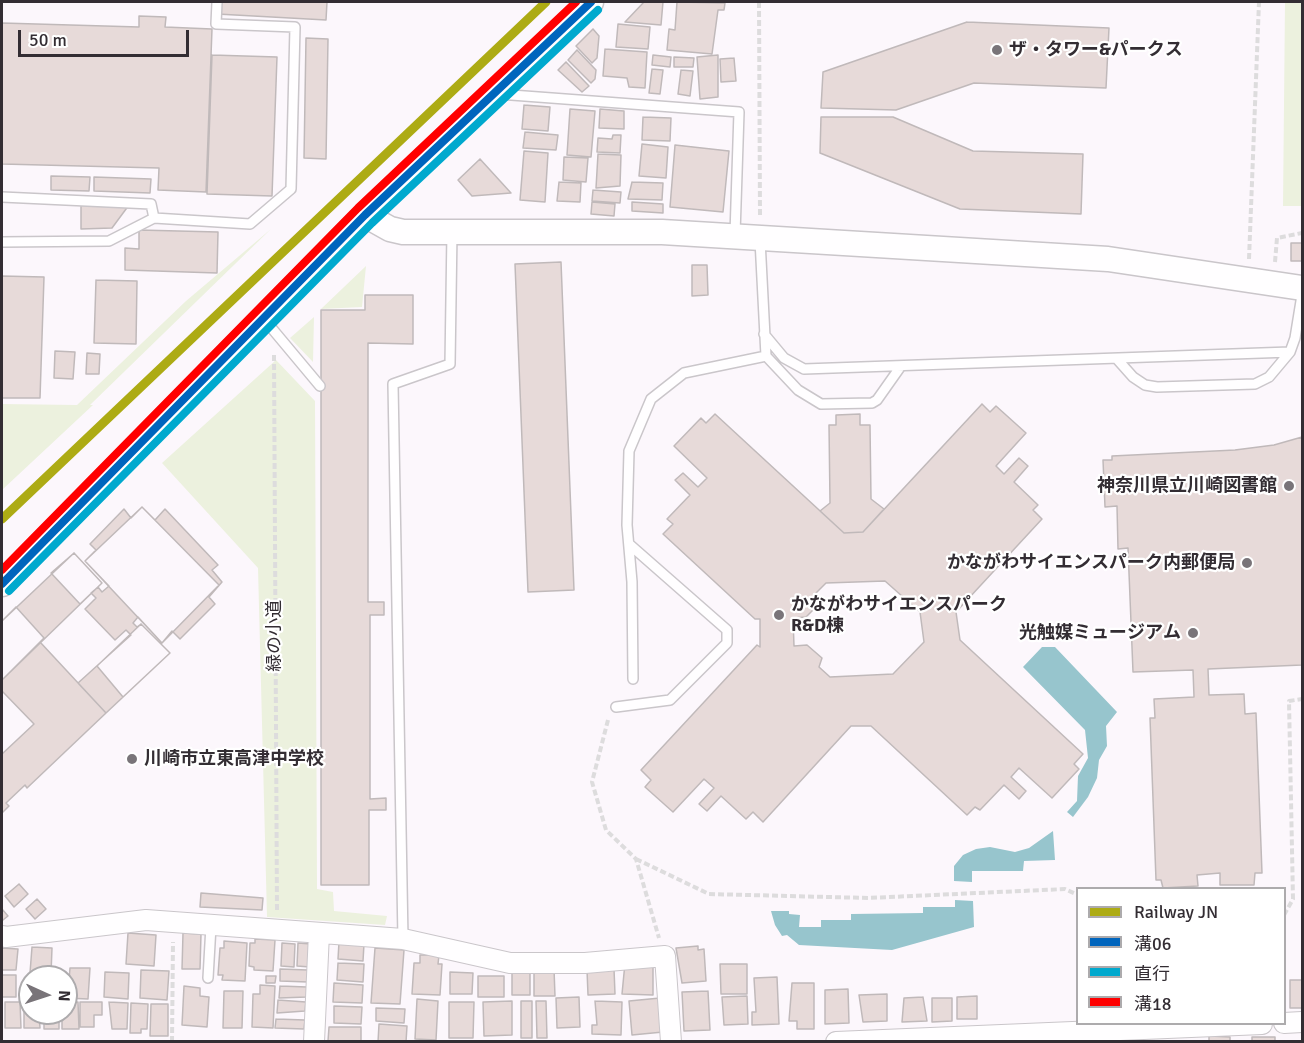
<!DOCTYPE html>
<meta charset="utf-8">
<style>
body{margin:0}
#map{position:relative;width:1304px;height:1043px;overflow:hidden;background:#fcf7fc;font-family:Signika,"Noto Sans JP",sans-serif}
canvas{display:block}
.frame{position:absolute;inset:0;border:3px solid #332d33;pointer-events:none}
.legend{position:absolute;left:1076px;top:887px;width:210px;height:138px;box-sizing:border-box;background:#fff;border:2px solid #adabad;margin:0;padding:8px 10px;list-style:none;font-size:18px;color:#332d33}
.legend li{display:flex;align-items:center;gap:12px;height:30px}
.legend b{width:30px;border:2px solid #adabad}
.north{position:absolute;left:18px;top:965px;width:60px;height:60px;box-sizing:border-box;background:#fff;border:2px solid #adabad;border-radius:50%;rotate:93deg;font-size:16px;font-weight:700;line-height:24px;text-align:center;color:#332d33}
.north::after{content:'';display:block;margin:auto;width:21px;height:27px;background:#797479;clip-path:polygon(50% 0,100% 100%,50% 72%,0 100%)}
.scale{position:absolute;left:18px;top:30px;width:171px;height:27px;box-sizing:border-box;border:3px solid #332d33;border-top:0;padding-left:8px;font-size:18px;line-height:21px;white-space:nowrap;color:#332d33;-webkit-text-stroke:4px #fff;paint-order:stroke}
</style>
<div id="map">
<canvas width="1304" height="1043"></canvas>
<div class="frame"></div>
<ul class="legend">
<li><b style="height:8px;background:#adab14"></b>Railway JN</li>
<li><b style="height:8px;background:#0065bd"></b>溝06</li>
<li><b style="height:8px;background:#00a9ce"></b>直行</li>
<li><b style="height:8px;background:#f00"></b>溝18</li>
</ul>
<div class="north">N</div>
<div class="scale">50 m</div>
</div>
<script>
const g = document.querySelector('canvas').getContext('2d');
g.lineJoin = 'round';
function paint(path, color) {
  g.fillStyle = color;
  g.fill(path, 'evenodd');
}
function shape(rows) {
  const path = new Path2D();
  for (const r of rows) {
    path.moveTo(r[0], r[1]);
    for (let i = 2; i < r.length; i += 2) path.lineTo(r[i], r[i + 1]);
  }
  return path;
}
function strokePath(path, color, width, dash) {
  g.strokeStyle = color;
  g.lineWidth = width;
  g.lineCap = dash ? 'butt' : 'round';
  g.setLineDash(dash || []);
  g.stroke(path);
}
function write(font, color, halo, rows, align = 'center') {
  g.font = font + ' Signika,"Noto Sans JP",sans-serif';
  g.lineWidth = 4.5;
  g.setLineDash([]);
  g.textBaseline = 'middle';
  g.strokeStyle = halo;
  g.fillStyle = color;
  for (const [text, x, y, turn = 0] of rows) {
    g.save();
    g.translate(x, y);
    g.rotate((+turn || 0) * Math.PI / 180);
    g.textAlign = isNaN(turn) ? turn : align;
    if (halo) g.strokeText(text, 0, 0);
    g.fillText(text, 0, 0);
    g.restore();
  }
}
paint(shape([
 [1285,2,1302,2,1302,206,1283,206],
 [271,229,90,405,93,405,2,490,2,404,77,405,186,301],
 [366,266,362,307,321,309],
 [314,317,313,362,290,338],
 [276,360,315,401,317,889,333,892,334,911,387,916,385,925,267,917,258,568,162,463]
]), '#ecf1de');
paint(shape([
 [1042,647,1055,647,1117,712,1106,726,1107,746,1099,760,1097,778,1088,797,1073,817,1067,812,1077,801,1078,776,1088,758,1085,730,1023,667],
 [1053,831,1055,860,1024,861,1023,871,972,871,972,882,954,881,954,866,963,855,976,849,990,847,1015,852,1029,848],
 [955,900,973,901,974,927,892,950,799,945,787,935,782,936,775,925,771,911,789,911,789,914,800,915,799,927,821,927,821,920,851,920,851,914,923,913,923,907,955,907]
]), '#97c5cd');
const building = shape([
 [218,2,327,2,326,20,217,14,218,2],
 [644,2,663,2,661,25,625,22,644,2],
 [677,2,725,3,724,10,718,10,712,54,667,50,669,29,675,30,677,2],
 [139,16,166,17,165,27,212,29,206,192,158,190,159,168,2,164,2,23,139,27,139,16],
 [967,22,1109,28,1106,88,974,83,896,110,821,108,823,72,967,22],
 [618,24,650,27,648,49,616,47,618,24],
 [593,29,599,36,597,58,592,63,576,46,593,29],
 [306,38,328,39,326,159,304,158,306,38],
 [605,49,647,52,645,88,629,87,627,78,603,76,605,49],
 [577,50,596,70,595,79,591,83,568,60,577,50],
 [212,55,277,57,272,196,207,194,212,55],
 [653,55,671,57,670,67,652,65,653,55],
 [718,55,718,97,700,99,697,57,718,55],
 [674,57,694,58,693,67,674,67,674,57],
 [734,58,736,81,721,82,720,59,734,58],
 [566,62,589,86,582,92,558,70,566,62],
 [652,69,663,70,660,94,649,93,652,69],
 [681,70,693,71,690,96,678,94,681,70],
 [524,105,550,107,548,131,522,129,524,105],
 [570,109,595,111,591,157,567,155,570,109],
 [600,109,624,111,624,129,599,128,600,109],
 [643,117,671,118,670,141,642,140,643,117],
 [821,117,893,117,973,151,1083,154,1081,214,960,209,820,153,821,117],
 [525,132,558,135,556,150,523,148,525,132],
 [613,135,621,135,620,153,597,152,598,138,612,139,613,135],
 [642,144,668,147,666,178,639,176,642,144],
 [675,145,729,151,723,212,670,207,675,145],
 [524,151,548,153,545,202,520,200,524,151],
 [598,154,621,155,620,186,596,188,598,154],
 [564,157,588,158,586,182,563,180,564,157],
 [480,159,511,193,472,196,458,180,480,159],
 [51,176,90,177,89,191,51,190,51,176],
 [94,177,151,179,150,193,94,191,94,177],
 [559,182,581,183,580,202,557,201,559,182],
 [632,182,663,183,662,200,628,199,632,182],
 [593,190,621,192,620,203,592,201,593,190],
 [592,202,615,204,614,216,591,214,592,202],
 [632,202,663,204,663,213,632,211,632,202],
 [81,205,129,205,112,228,81,229,81,205],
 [139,230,218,232,217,273,125,270,125,248,139,249,139,230],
 [1291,243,1302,243,1302,261,1291,261,1291,243],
 [561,262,574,590,528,592,515,264,561,262],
 [692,265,707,265,708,295,692,296,692,265],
 [2,276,44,277,40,398,2,398,2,276],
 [96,280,137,281,136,344,94,343,96,280],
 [365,295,413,295,413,344,368,343,368,602,384,602,384,615,370,615,370,799,386,798,386,810,369,810,369,885,321,885,321,310,365,310,365,295],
 [55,351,75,352,73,379,54,378,55,351],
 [87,353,100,354,99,374,86,374,87,353],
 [982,404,990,412,996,406,1026,433,996,466,1004,474,1019,458,1028,466,1014,482,1038,505,1033,510,1042,519,956,612,960,640,1083,754,1074,764,1079,769,1052,798,1019,768,1011,777,1026,791,1019,799,1004,785,980,810,975,807,967,815,871,726,851,726,763,822,753,812,746,819,721,796,707,811,699,804,714,788,704,779,673,812,645,787,651,780,641,770,757,645,760,647,760,619,755,619,663,534,673,524,667,519,690,495,675,480,683,473,698,487,707,478,674,446,701,418,706,423,715,414,844,533,863,532,982,404],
 [885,581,920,612,924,642,893,674,830,677,819,667,822,658,807,645,794,646,793,618,806,617,819,604,815,594,826,583,885,581],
 [860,414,860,425,870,425,871,499,884,509,863,532,844,533,820,511,830,503,829,425,836,425,836,415,860,414],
 [1302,437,1302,665,1208,669,1209,695,1244,694,1245,714,1256,713,1262,873,1255,873,1254,885,1220,885,1220,873,1197,875,1198,886,1163,888,1161,880,1156,880,1150,718,1155,718,1154,699,1194,697,1193,670,1133,672,1128,548,1118,549,1117,506,1105,507,1103,460,1112,460,1112,456,1235,450,1274,445,1302,437],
 [142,507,155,520,165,509,218,565,212,570,222,582,209,597,215,604,180,639,172,631,162,643,85,561,96,550,90,544,124,509,131,518,142,507],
 [142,507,219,585,162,643,138,617,133,623,137,627,141,624,170,653,106,713,78,683,131,635,126,630,115,640,85,609,96,598,91,593,98,587,102,592,109,586,85,561,142,507],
 [74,553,102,583,80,604,51,573,74,553],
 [74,553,102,583,2,680,2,621,74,553],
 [16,607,44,638,2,680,2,621,16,607],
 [141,624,170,653,123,697,97,666,141,624],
 [40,642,106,713,27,788,25,785,6,803,9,806,2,813,2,754,34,724,2,691,2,680,40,642],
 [19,884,28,894,14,907,5,896,19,884],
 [201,893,263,898,262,910,200,907,201,893],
 [37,899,46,909,35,919,26,909,37,899],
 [2,909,8,916,3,920,2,919,2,909],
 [128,933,156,935,154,966,126,964,128,933],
 [183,933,201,934,200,969,182,969,183,933],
 [255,939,275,940,273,971,254,970,254,967,249,966,250,943,255,943,255,939],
 [224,941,247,943,245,981,222,980,223,975,218,975,220,948,224,948,224,941],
 [339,942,364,944,363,961,338,959,339,942],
 [282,943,295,944,294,967,281,966,282,943],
 [298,943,311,944,310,967,297,966,298,943],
 [698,946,698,950,704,949,706,981,682,983,676,948,698,946],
 [32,947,52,948,51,974,30,973,32,947],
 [2,948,18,949,16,970,2,970,2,948],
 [375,948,404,950,400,1004,371,1003,375,948],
 [420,955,439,955,438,964,442,964,440,995,412,994,414,963,420,963,420,955],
 [338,963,364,964,363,982,337,980,338,963],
 [625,963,653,964,653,995,622,994,625,963],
 [720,964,747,964,747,994,721,994,720,964],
 [70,968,90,968,88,999,66,998,66,980,69,980,70,968],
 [280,969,308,970,308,982,280,981,280,969],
 [534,969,554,969,555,996,534,996,534,969],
 [614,969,615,994,588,995,587,970,614,969],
 [141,970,169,971,167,1000,140,998,141,970],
 [512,970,530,970,530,995,512,995,512,970],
 [105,972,129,973,128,999,104,997,105,972],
 [450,972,473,973,472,994,450,994,450,972],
 [2,975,16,975,16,997,2,997,2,975],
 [266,976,276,976,275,983,266,983,266,976],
 [478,976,504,976,504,997,478,997,478,976],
 [27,977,30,977,30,998,26,998,27,977],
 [777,977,779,1024,752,1025,752,1012,756,1012,754,978,777,977],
 [1290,980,1302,980,1302,1008,1290,1008,1290,980],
 [334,983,363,985,362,1003,333,1002,334,983],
 [792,983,814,983,814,1029,797,1029,797,1021,789,1021,792,983],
 [260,985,275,986,273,1028,252,1027,253,994,260,994,260,985],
 [184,986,200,988,200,996,209,997,207,1027,182,1025,184,986],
 [280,986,307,987,307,997,279,998,280,986],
 [848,989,849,1023,825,1024,825,990,848,989],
 [224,991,243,991,242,1028,223,1028,224,991],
 [708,991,710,1030,684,1031,682,992,708,991],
 [887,994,887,1021,863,1022,859,995,887,994],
 [747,996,748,1024,724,1025,722,997,747,996],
 [977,996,977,1019,957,1019,957,997,977,996],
 [579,997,580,1027,557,1028,556,998,579,997],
 [923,997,927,1021,902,1022,904,998,923,997],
 [660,998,663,1032,632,1035,629,1001,660,998],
 [932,998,952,998,952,1021,932,1022,932,998],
 [417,999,438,1001,436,1040,415,1039,417,999],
 [278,1000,306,1002,305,1011,277,1013,278,1000],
 [512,1001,512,1035,484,1036,483,1002,512,1001],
 [521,1001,532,1001,532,1038,521,1038,521,1001],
 [536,1001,546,1001,547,1038,537,1038,536,1001],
 [595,1001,622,1002,621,1035,592,1034,592,1025,597,1025,595,1001],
 [5,1002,20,1002,21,1028,5,1028,5,1002],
 [24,1002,30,1002,30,1013,39,1013,40,1028,24,1028,24,1002],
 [78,1002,79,1029,62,1029,62,1013,66,1013,66,1003,78,1002],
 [80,1002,102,1002,102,1015,94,1015,94,1027,80,1027,80,1002],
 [109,1002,128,1003,127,1029,112,1029,109,1002],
 [449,1002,474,1002,473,1038,449,1038,449,1002],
 [131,1003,148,1004,147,1029,141,1029,141,1033,130,1033,131,1003],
 [151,1004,168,1004,168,1036,150,1036,151,1004],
 [334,1006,362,1007,361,1024,334,1023,334,1006],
 [376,1008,405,1009,404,1023,376,1021,376,1008],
 [44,1013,59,1013,59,1029,44,1029,44,1013],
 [276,1019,305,1020,304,1029,275,1028,276,1019],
 [379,1024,407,1026,406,1042,378,1042,379,1024],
 [329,1027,361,1027,361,1042,328,1041,329,1027],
 [1209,1036,1230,1037,1230,1042,1209,1042,1209,1036],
 [1252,1037,1275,1037,1275,1042,1245,1042,1252,1041,1252,1037]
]);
paint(building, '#e7dad9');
strokePath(building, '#c0b9ba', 1.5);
const service = shape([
 [498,94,739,112,735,234],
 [2,197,151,204,154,218,250,224,291,189,295,27,216,24,217,2],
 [760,240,766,356,798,390,821,404,872,403,877,400,901,366],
 [2,242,109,241,154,218],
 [264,319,320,386],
 [764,334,784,358,804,369,1290,352],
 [1117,359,1133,377,1145,385,1157,387,1255,384,1269,377,1290,352,1295,338,1302,295],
 [633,679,632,582,627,525,629,451,651,399,684,373,766,356],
 [616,707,670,700,727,643,727,630,629,544],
 [403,939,393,384,450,364,452,232],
 [208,978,211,926]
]);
const minor = shape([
 [2,936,6,937,146,920,403,939,510,963,585,963,665,956,671,1042],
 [1284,1023,1302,1022],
 [314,1042,319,933],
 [836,1042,1262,1024]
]);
const tertiary = shape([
 [365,215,390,229,403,232,662,232,1108,259,1302,288],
 [2,584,365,215,591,2]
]);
strokePath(service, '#cac6ca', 12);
strokePath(minor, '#cac6ca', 22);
strokePath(tertiary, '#cac6ca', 27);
strokePath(shape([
 [759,2,760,216],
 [1249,259,1259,2],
 [1275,262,1277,238,1302,233],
 [274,355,277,911],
 [608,720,592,782,606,830,636,859,659,938],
 [636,859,709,894,868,898,1065,889,1078,895],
 [1284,915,1293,899,1289,701,1302,699],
 [172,1042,173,942]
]), '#dddcdd', 4, [6, 3]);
strokePath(service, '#fffeff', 9);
strokePath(minor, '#fffeff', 20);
strokePath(tertiary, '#fffeff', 24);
strokePath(shape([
 [2,584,365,215,591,2]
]), '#0065bd', 8);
strokePath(shape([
 [9,591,372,223,598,10]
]), '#00a9ce', 8);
strokePath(shape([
 [2,570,358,208,576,2]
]), '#f00', 8);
strokePath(shape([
 [2,519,546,2]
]), '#adab14', 9);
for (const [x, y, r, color] of [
 [997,50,6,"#797479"],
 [1289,486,6,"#797479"],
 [1247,563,6,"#797479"],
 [779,615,6,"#797479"],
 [1193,633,6,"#797479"],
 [132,759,6,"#797479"]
]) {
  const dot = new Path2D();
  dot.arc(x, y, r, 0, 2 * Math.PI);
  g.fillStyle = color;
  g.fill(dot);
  strokePath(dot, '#fff', 2);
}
write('bold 18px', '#332d33', '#fff', [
 ["ザ・タワー&パークス",1009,50],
 ["神奈川県立川崎図書館",1277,486,"right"],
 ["かながわサイエンスパーク内郵便局",1235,563,"right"],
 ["かながわサイエンスパーク",791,605],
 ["R&D棟",791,626],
 ["光触媒ミュージアム",1181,633,"right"],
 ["川崎市立東高津中学校",144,759]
], 'left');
write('18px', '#332d33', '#fff', [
 ["緑の小道",275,636,-90]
]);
</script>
